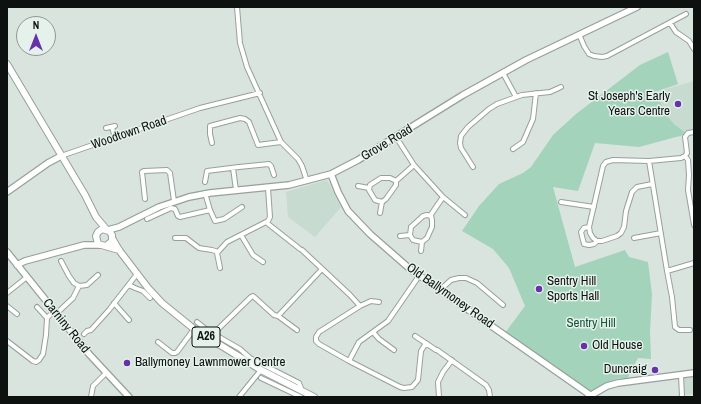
<!DOCTYPE html>
<style>
body{margin:0}
#map{position:relative;width:701px;height:404px;overflow:hidden;background:#d8e4dd;font-family:"Archivo Narrow",sans-serif}
canvas{display:block}
.frame{position:absolute;inset:0;border:8px solid #0d110f;pointer-events:none}
.north{position:absolute;left:16px;top:16px;width:40px;height:40px;box-sizing:border-box;background:#e5f1eb;border:1px solid #8f9793;border-radius:50%;rotate:0deg;font-size:11px;font-weight:700;line-height:16px;text-align:center;color:#0d110f}
.north::after{content:'';display:block;margin:auto;width:14px;height:18px;background:#6632a9;clip-path:polygon(50% 0,100% 100%,50% 72%,0 100%)}
</style>
<div id="map">
<canvas width="701" height="404"></canvas>
<div class="frame"></div>
<div class="north">N</div>
</div>
<script>
const g = document.querySelector('canvas').getContext('2d');
g.lineJoin = 'round';
function paint(path, color) {
  g.fillStyle = color;
  g.fill(path, 'evenodd');
}
function shape(rows) {
  const path = new Path2D();
  for (const r of rows) {
    path.moveTo(r[0], r[1]);
    for (let i = 2; i < r.length; i += 2) path.lineTo(r[i], r[i + 1]);
  }
  return path;
}
function strokePath(path, color, width, dash) {
  g.strokeStyle = color;
  g.lineWidth = width;
  g.lineCap = dash ? 'butt' : 'round';
  g.setLineDash(dash || []);
  g.stroke(path);
}
function write(font, color, halo, rows, align = 'center') {
  g.font = font + ' "Archivo Narrow",sans-serif';
  g.lineWidth = 3;
  g.setLineDash([]);
  g.textBaseline = 'middle';
  g.strokeStyle = halo;
  g.fillStyle = color;
  for (const [text, x, y, turn = 0] of rows) {
    g.save();
    g.translate(x, y);
    g.rotate((+turn || 0) * Math.PI / 180);
    g.textAlign = isNaN(turn) ? turn : align;
    if (halo) g.strokeText(text, 0, 0);
    g.fillText(text, 0, 0);
    g.restore();
  }
}
paint(shape([
 [694,81,694,129,679,137,655,92],
 [327,180,341,207,315,237,288,217,286,192],
 [694,376,694,397,693,394,684,395,683,378]
]), '#c7dbd0');
paint(shape([
 [668,52,678,84,655,92,668,117,674,124,687,134,639,147,595,143,578,191,553,187,575,267,625,250,629,257,648,262,652,294,650,332,651,359,638,358,627,379,619,378,604,384,591,395,505,333,525,306,509,268,493,249,462,231,479,206,499,184,523,173,531,167,553,135,576,114,640,65]
]), '#a3d3ba');
const street = shape([
 [237,7,240,43,247,67,281,142,298,159,302,166,307,181],
 [670,23,676,32,689,41,694,49],
 [579,34,584,46,589,54,594,56,602,57,607,56,686,14],
 [503,73,516,97],
 [112,127,115,138],
 [106,128,115,126],
 [694,132,688,133,685,137,687,153,685,156,688,160,689,175,688,190,694,225],
 [396,137,414,165,443,197,465,215],
 [212,143,210,134,210,126,240,118,245,119,249,122,258,145,281,142],
 [513,149,523,142,533,119,536,93],
 [61,156,200,108,260,93],
 [649,161,667,271,672,297,675,327,679,330,690,330],
 [473,167,461,148,460,143,461,136,468,127,489,109,497,104,522,95,550,92,561,87],
 [233,168,236,190],
 [396,181,390,178,381,178,370,185,369,190,375,200,382,202,386,199,396,185,396,181,414,165],
 [205,182,207,171,239,167,269,164,271,166,274,175],
 [652,184,637,187,632,192,626,211,624,227,621,233,617,236,602,241,597,241,593,238,590,233,589,227,603,166,606,162,613,160,649,161,681,158,685,156],
 [358,186,369,188],
 [205,193,210,210,215,221,224,219,242,207],
 [145,199,142,172,144,171,167,170,170,173,174,201],
 [561,202,594,207],
 [380,213,382,202],
 [427,215,431,216,432,220,432,227,427,238,422,242,413,240,410,235,411,227,423,216,427,215],
 [430,216,443,197],
 [147,219,171,208,175,209,178,216,180,217,210,210],
 [267,223,300,249],
 [589,227,584,228,581,232,584,244,589,245,594,244,597,241],
 [241,235,253,255,263,262],
 [400,236,410,235],
 [175,238,186,238,199,248,212,250,218,252],
 [634,238,661,233],
 [302,250,350,295],
 [421,251,422,242],
 [61,261,69,276,74,283,79,286],
 [220,268,217,253,227,242,268,221,270,217,268,188],
 [667,271,694,263],
 [129,285,135,288,143,291,150,298],
 [440,290,451,280,459,278,466,278,477,283,503,305],
 [7,293,27,277],
 [350,295,360,306],
 [379,302,371,301,360,306,319,332,316,337,316,341,319,344,349,361,400,387,404,388,412,387,418,380,421,351,426,343],
 [114,303,129,320],
 [7,306,17,314],
 [37,307,47,318],
 [56,314,73,298,79,286,87,285,98,275],
 [278,316,322,269],
 [197,322,207,330,240,349,250,358,299,383,301,388,301,390],
 [373,332,379,339,394,350],
 [214,333,251,297,253,296,274,315,278,316,297,330],
 [84,334,87,331,91,330,109,310,137,274],
 [415,336,436,350],
 [7,341,33,361,36,362,39,360,43,354,46,335,47,318,54,311],
 [158,342,172,353,175,353,177,352,194,329],
 [437,350,486,385,489,390,490,397],
 [349,361,359,342,388,321,419,276],
 [681,375,682,397],
 [261,378,301,397],
 [91,397,93,386,106,373],
 [239,397,261,370],
 [439,397,438,382,443,372,452,360]
]);
const secondary = shape([
 [331,174,338,192,348,211,370,234,410,269,593,397],
 [7,192,48,163,61,156],
 [108,230,119,227,159,207,189,197,210,193,289,185,331,174,358,160,463,95,526,60,637,7],
 [7,252,89,354,129,397],
 [17,265,25,261,84,245,100,245],
 [588,397,607,386,618,383,694,373]
]);
const primary = shape([
 [7,64,85,195,96,217,107,230],
 [112,238,119,250,148,288,162,303,194,329,261,370,314,397],
 [106,246,112,241,112,235,109,231,102,229,98,232,96,236,98,244,119,250]
]);
strokePath(street, '#96a19b', 6);
strokePath(secondary, '#96a19b', 8);
strokePath(primary, '#96a19b', 8);
strokePath(street, '#fff', 4);
strokePath(secondary, '#fff', 5.5);
strokePath(primary, '#fff', 6);
for (const [x, y, r, color] of [
 [678,104,4,"#6632a9"],
 [539,289,4,"#6632a9"],
 [584,346,4,"#6632a9"],
 [127,363,4,"#6632a9"],
 [655,370,4,"#6632a9"]
]) {
  const dot = new Path2D();
  dot.arc(x, y, r, 0, 2 * Math.PI);
  g.fillStyle = color;
  g.fill(dot);
  strokePath(dot, '#e5f1eb', 1.5);
}
for (const [x, y, w] of [
 [206,337,28]
]) {
  const box = new Path2D();
  box.roundRect(x - w / 2, y - 10, w, 20, 3);
  g.fillStyle = '#e5f1eb';
  g.fill(box);
  strokePath(box, '#0d110f', 1);
}
write('bold 12px', '#0d110f', null, [
 ["A26",206,337]
]);
write('13px', '#0d110f', '#e5f1eb', [
 ["St Joseph's Early",670,97,"right"],
 ["Years Centre",670,112,"right"],
 ["Sentry Hill",547,282],
 ["Sports Hall",547,297],
 ["Old House",592,346],
 ["Ballymoney Lawnmower Centre",135,363],
 ["Duncraig",647,370,"right"]
], 'left');
write('13px', '#0d110f', '#e5f1eb', [
 ["Woodtown Road",129,133,-19],
 ["Grove Road",387,143,-31],
 ["Old Ballymoney Road",450,296,35],
 ["Carniny Road",66,326,51]
]);
write('13px', '#165239', '#e5f1eb', [
 ["Sentry Hill",591,324]
]);
</script>
